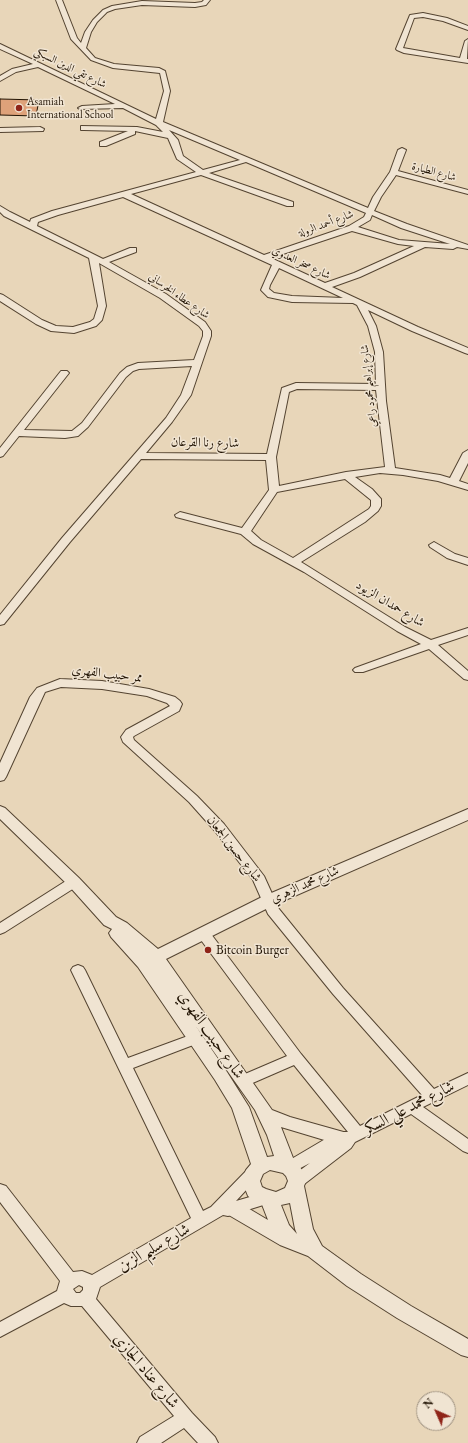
<!DOCTYPE html>
<meta charset="utf-8">
<style>
body{margin:0}
#map{position:relative;width:468px;height:1443px;overflow:hidden;background:#e8d6b9;font-family:"EB Garamond",serif}
canvas{display:block}
.north{position:absolute;left:416px;top:1391px;width:40px;height:40px;box-sizing:border-box;background:#f0e4d2;border:1px solid #9e9180;border-radius:50%;rotate:315deg;font-size:11px;font-weight:700;line-height:16px;text-align:center;color:#221404}
.north::after{content:'';display:block;margin:auto;width:14px;height:18px;background:#8f2418;clip-path:polygon(50% 0,100% 100%,50% 72%,0 100%)}
</style>
<div id="map">
<canvas width="468" height="1443"></canvas>
<div class="north">N</div>
</div>
<script>
const g = document.querySelector('canvas').getContext('2d');
g.lineJoin = 'round';
function paint(path, color) {
  g.fillStyle = color;
  g.fill(path, 'evenodd');
}
function shape(rows) {
  const path = new Path2D();
  for (const r of rows) {
    path.moveTo(r[0], r[1]);
    for (let i = 2; i < r.length; i += 2) path.lineTo(r[i], r[i + 1]);
  }
  return path;
}
function strokePath(path, color, width, dash) {
  g.strokeStyle = color;
  g.lineWidth = width;
  g.lineCap = dash ? 'butt' : 'round';
  g.setLineDash(dash || []);
  g.stroke(path);
}
function write(font, color, halo, rows, align = 'center') {
  g.font = font + ' "EB Garamond",Amiri,serif';
  g.lineWidth = 3;
  g.setLineDash([]);
  g.textBaseline = 'middle';
  g.strokeStyle = halo;
  g.fillStyle = color;
  for (const [text, x, y, turn = 0] of rows) {
    g.save();
    g.translate(x, y);
    g.rotate((+turn || 0) * Math.PI / 180);
    g.textAlign = isNaN(turn) ? turn : align;
    if (halo) g.strokeText(text, 0, 0);
    g.fillText(text, 0, 0);
    g.restore();
  }
}
const building = shape([
 [0,99,39,100,36,116,0,115,0,99]
]);
paint(building, '#dea27a');
strokePath(building, '#221404', 1);
const minor = shape([
 [56,0,62,0,77,38,81,43,85,32,93,20,103,10,112,6,142,1,195,3,202,2,204,0,210,0,206,5,195,7,142,5,115,9,107,12,97,22,91,32,86,48,95,58,114,64,159,68,165,71,170,91,163,122,368,208,373,197,390,172,398,150,402,148,406,150,398,171,468,190,468,194,396,175,381,197,374,211,407,224,468,245,468,249,457,247,453,249,425,247,360,277,332,287,418,327,468,348,468,354,465,353,412,331,368,310,376,326,383,352,386,401,395,468,440,475,450,478,463,453,468,450,468,463,459,481,468,484,468,490,438,481,403,475,380,473,355,477,372,489,381,499,381,506,378,511,365,522,301,562,405,627,431,640,468,628,468,635,438,645,468,671,468,680,464,679,429,649,363,672,355,672,353,670,355,668,421,644,397,631,304,572,253,544,241,534,176,517,175,515,180,512,242,528,269,490,266,460,141,459,70,542,4,624,0,625,0,615,62,538,166,418,181,395,192,366,139,369,133,371,126,377,88,427,78,436,65,438,19,436,3,456,0,457,0,448,61,371,67,371,69,373,24,430,72,431,82,423,120,373,127,367,138,363,194,360,203,336,203,331,199,326,160,298,99,263,106,306,102,320,96,326,74,333,51,331,36,324,0,301,0,294,3,295,42,320,56,326,73,327,90,322,94,319,98,306,89,258,4,216,0,212,0,206,10,212,30,222,31,219,52,211,196,172,177,159,168,138,135,131,135,134,106,146,100,146,100,142,128,131,84,130,81,130,81,126,137,127,163,132,156,125,123,108,80,109,78,108,82,106,115,104,38,67,16,72,0,81,0,76,12,69,33,64,0,49,0,44,156,119,164,91,160,73,113,68,91,60,71,39,56,0],
 [169,130,240,160,203,170,183,156,178,140,169,130],
 [246,162,366,213,364,217,349,226,264,255,131,194,201,175,287,206,293,206,293,202,209,173,246,162],
 [123,197,272,265,261,290,268,297,292,302,353,303,357,305,368,326,375,352,376,384,296,383,282,388,267,454,146,453,172,422,191,395,211,336,211,331,205,322,166,294,109,262,136,252,136,248,130,248,103,259,37,226,38,222,58,215,123,197],
 [372,215,401,228,450,244,399,240,358,227,370,220,372,215],
 [352,231,398,244,414,246,354,273,325,283,271,258,352,231],
 [279,268,343,298,292,296,274,293,269,289,270,285,279,268],
 [297,389,376,390,385,467,346,472,279,486,276,457,289,392,297,389],
 [345,479,371,500,371,506,369,509,293,558,261,540,251,531,277,492,345,479],
 [423,13,447,18,468,26,468,30,443,21,423,17,414,18,403,48,460,58,465,41,468,39,467,59,468,59,468,63,404,53,397,50,396,49,410,15,423,13],
 [40,127,44,129,43,131,0,132,0,128,40,127],
 [434,542,455,554,468,558,468,565,447,558,430,547,429,545,434,542],
 [60,679,102,681,149,689,175,697,180,701,182,704,179,711,134,736,133,737,134,740,197,796,224,824,264,876,279,909,343,988,434,1089,468,1073,468,1085,423,1107,468,1139,468,1153,463,1151,411,1114,355,1142,351,1148,303,1185,297,1187,291,1185,289,1181,291,1177,310,1163,289,1174,283,1172,281,1168,283,1164,327,1138,341,1132,348,1132,294,1065,248,1085,243,1086,238,1085,236,1081,238,1077,287,1056,198,936,196,933,198,930,203,928,208,930,301,1054,360,1126,422,1095,333,994,268,914,253,880,214,830,189,802,123,742,121,737,126,730,170,706,167,703,147,696,102,689,61,687,45,692,6,777,4,780,0,781,0,763,30,697,37,688,60,679],
 [74,878,79,879,81,882,79,885,5,932,0,934,0,923,69,879,74,878],
 [78,965,83,967,85,970,128,1058,196,1033,201,1034,203,1038,201,1042,133,1068,203,1211,211,1207,246,1171,252,1169,258,1171,260,1175,236,1201,267,1192,273,1194,275,1198,273,1202,228,1216,223,1215,100,1287,96,1299,192,1413,215,1437,218,1443,198,1443,184,1428,161,1443,137,1443,140,1437,174,1416,82,1306,71,1306,64,1303,0,1337,0,1322,57,1291,60,1281,0,1202,0,1184,6,1186,73,1272,82,1271,92,1275,191,1218,71,970,73,967,78,965],
 [79,1285,83,1287,83,1290,80,1293,76,1293,73,1289,79,1285]
]);
const tertiary = shape([
 [0,806,5,808,79,878,116,917,127,923,158,949,262,897,468,809,468,820,274,905,166,959,272,1110,290,1117,347,1133,350,1138,347,1143,341,1145,281,1127,295,1163,300,1167,303,1172,306,1181,304,1186,313,1229,322,1246,361,1274,411,1306,468,1339,468,1357,461,1355,397,1318,347,1286,308,1256,280,1245,227,1214,225,1209,227,1204,234,1202,241,1204,268,1220,261,1202,253,1200,248,1196,242,1181,246,1170,251,1164,232,1108,215,1080,138,967,111,937,109,933,112,929,104,925,69,886,0,819,0,806],
 [195,1025,255,1110,267,1135,274,1156,267,1157,249,1107,227,1072,195,1025],
 [270,1170,283,1173,286,1176,288,1181,285,1188,276,1192,266,1189,262,1187,260,1181,263,1174,270,1170],
 [290,1203,295,1229,297,1234,289,1225,281,1205,290,1203]
]);
strokePath(minor, '#544431', 2);
strokePath(tertiary, '#544431', 2);
paint(minor, '#f0e4d2');
paint(tertiary, '#f0e4d2');
for (const [x, y, r, color] of [
 [19,108,4,"#8f2418"],
 [208,950,4,"#8f2418"]
]) {
  const dot = new Path2D();
  dot.arc(x, y, r, 0, 2 * Math.PI);
  g.fillStyle = color;
  g.fill(dot);
  strokePath(dot, '#f0e4d2', 1.5);
}
write('11px', '#221404', '#f0e4d2', [
 ["شارع تقي الدين السبكي",70,68,26],
 ["شارع الطيارة",434,172,15],
 ["شارع أحمد الرولة",326,224,-21],
 ["شارع صخر العدوي",301,263,25],
 ["شارع عطاء الخرساني",179,296,35],
 ["شارع إبراهيم محمود راعي",369,386,-96]
]);
write('11px', '#221404', '#f0e4d2', [
 ["Asamiah",27,102],
 ["International School",27,115]
], 'left');
write('13px', '#221404', '#f0e4d2', [
 ["شارع رنا القرعان",205,443,1],
 ["شارع حمدان الزيود",390,604,31],
 ["ممر حبيب الفهري",107,674,7],
 ["شارع حسين الجمعان",234,849,52],
 ["شارع محمد الزهري",305,885,-24]
]);
write('13px', '#221404', '#f0e4d2', [
 ["Bitcoin Burger",216,950]
], 'left');
write('16px', '#221404', '#f0e4d2', [
 ["شارع حبيب الفهري",211,1035,55],
 ["شارع محمد علي السكر",409,1108,-27],
 ["شارع سليم الزبن",154,1248,-30],
 ["شارع عناد الجازي",146,1371,50]
]);
</script>
